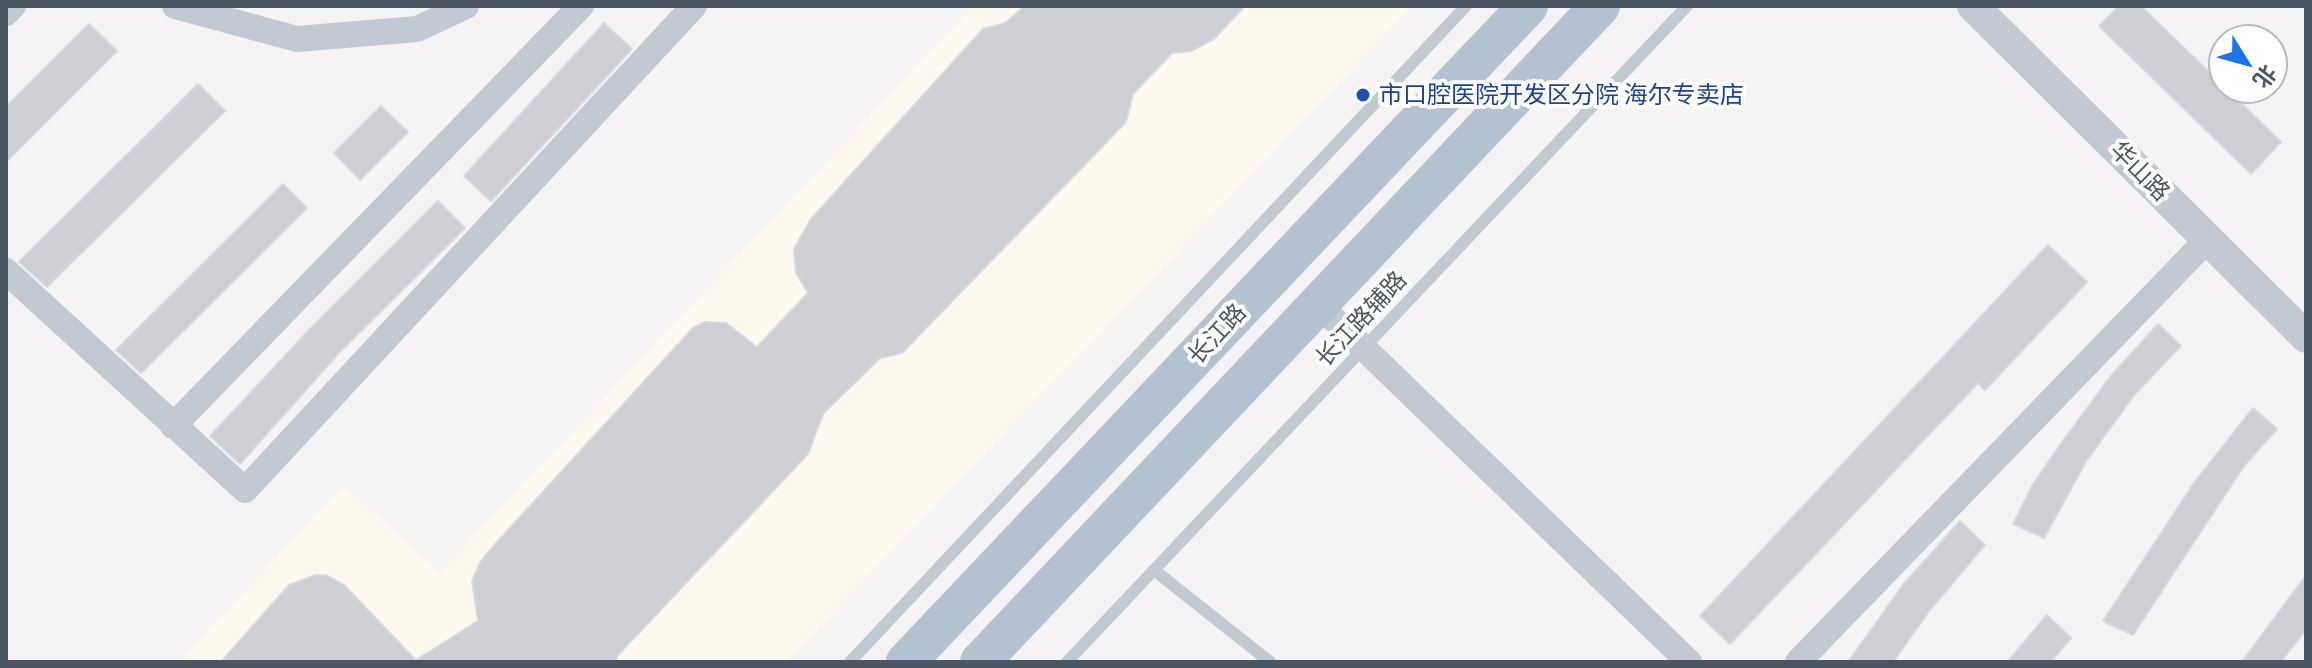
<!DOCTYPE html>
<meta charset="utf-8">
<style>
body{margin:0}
#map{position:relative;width:2312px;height:668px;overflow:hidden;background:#f5f3f3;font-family:Barlow,"Noto Sans SC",sans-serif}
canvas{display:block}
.frame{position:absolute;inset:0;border:8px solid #4a5661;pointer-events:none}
.north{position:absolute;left:2208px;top:24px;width:80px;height:80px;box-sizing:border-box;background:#fff;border:2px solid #b7bbc0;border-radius:50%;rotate:127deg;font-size:22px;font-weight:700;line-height:32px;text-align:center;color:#4a5661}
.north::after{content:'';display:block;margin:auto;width:28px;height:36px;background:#1a73e8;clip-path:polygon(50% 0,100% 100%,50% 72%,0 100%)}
</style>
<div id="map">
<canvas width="2312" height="668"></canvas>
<div class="frame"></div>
<div class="north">北</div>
</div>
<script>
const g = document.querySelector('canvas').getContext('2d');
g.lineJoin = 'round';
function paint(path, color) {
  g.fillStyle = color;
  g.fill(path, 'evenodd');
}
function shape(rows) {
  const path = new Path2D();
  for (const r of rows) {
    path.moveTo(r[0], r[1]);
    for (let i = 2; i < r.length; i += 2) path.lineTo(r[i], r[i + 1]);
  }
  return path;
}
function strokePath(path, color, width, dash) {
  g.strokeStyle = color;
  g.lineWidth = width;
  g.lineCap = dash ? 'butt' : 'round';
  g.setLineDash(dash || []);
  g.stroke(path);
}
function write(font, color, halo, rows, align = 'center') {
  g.font = font + ' Barlow,"Noto Sans SC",sans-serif';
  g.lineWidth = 8;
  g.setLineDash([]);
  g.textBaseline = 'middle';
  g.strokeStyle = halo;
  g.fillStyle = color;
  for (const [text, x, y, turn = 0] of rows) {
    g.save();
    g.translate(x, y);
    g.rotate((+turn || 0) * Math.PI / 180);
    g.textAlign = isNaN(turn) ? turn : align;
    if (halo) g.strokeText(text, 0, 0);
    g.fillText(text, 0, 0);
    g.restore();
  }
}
paint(shape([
 [974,6,1412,6,785,662,180,662,344,485,439,574]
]), '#fdf9ef');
const building = shape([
 [1025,6,1245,6,1214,39,1191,51,1172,53,1133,94,1126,122,902,353,880,358,823,414,808,454,617,656,616,662,221,662,289,585,316,575,326,575,344,585,416,660,478,621,472,581,481,561,497,542,693,328,705,322,726,323,757,347,808,293,796,273,794,249,811,219,983,29,1005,23,1025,6],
 [2119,6,2141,6,2281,142,2251,174,2099,26,2119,6],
 [604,23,632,49,491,201,464,176,604,23],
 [89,24,117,51,6,162,6,107,89,24],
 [198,84,225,111,47,287,19,262,198,84],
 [381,106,408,132,360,180,334,153,381,106],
 [283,184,307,208,141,373,116,350,283,184],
 [438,201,465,228,338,354,240,464,210,436,309,330,438,201],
 [2048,245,2087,282,1985,390,1978,383,1730,644,1700,616,2048,245],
 [2158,324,2181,346,2135,394,2087,460,2044,538,2013,524,2033,484,2062,442,2110,377,2158,324],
 [2253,408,2277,429,2244,466,2133,635,2103,621,2196,480,2253,408],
 [1960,521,1985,545,1930,610,1893,662,1848,662,1903,585,1960,521],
 [2306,575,2306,629,2281,662,2242,662,2306,575],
 [2047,615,2071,638,2051,662,2007,662,2047,615]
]);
paint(building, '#cdcfd5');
strokePath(building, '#d7d9de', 2);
strokePath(shape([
 [1154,570,1270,662],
 [850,662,1466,6],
 [1067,662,1687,6]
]), '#c1cad2', 12);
strokePath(shape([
 [175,6,297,39,417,29,466,6],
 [6,13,13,6],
 [6,271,245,490,694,6],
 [1318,304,1689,662],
 [173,426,581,6],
 [1798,662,2208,239]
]), '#c1cad2', 26);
strokePath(shape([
 [1973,6,2306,337]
]), '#c1cad2', 32);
strokePath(shape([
 [906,662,1528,6],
 [980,662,1600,6]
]), '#b3c2d1', 40);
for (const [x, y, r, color] of [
 [1363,95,8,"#1a4fb4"]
]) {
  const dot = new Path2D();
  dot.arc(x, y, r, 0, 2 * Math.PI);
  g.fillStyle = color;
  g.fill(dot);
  strokePath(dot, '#fff', 3);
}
write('24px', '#164399', '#fff', [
 ["市口腔医院开发区分院 海尔专卖店",1379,95]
], 'left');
write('24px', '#4a5661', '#fff', [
 ["华山路",2140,171,45],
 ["长江路辅路",1361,319,-47],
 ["长江路",1217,334,-47]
]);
</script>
